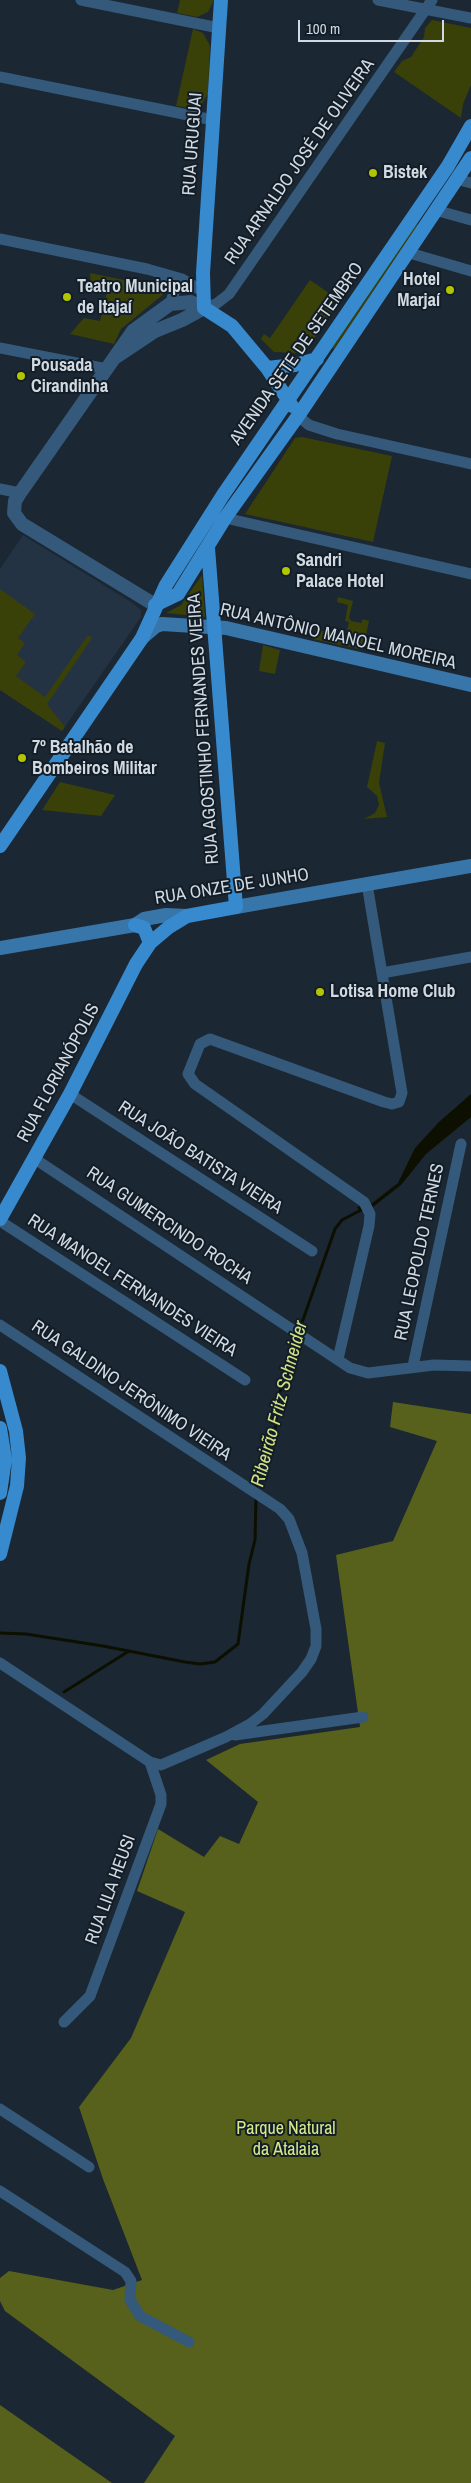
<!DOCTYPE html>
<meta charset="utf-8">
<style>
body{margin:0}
#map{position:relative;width:471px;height:2483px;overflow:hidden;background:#1b2732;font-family:"Archivo Narrow",sans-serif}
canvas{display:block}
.scale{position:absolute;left:298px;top:20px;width:146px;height:22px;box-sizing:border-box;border:2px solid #d2dae1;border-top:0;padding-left:6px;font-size:15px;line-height:18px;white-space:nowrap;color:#d2dae1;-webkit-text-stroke:4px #121d28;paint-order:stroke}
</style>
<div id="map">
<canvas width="471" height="2483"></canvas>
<div class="scale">100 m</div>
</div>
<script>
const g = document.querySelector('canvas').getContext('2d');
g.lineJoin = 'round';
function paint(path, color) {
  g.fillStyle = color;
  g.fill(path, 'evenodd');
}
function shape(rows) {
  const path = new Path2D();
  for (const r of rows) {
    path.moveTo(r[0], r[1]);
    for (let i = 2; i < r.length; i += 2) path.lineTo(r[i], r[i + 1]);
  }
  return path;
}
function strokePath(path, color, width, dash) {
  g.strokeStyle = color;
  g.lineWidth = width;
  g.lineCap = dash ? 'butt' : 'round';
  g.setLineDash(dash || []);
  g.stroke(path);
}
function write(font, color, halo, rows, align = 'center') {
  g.font = font + ' "Archivo Narrow",sans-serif';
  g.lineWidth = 4;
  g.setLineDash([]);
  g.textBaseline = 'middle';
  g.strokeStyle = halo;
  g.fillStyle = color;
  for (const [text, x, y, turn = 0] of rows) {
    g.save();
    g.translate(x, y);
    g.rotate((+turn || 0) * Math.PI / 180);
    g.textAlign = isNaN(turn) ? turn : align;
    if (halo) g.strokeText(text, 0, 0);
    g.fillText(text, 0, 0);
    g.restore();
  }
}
paint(shape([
 [23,535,131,602,141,610,141,617,62,731,0,690,0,569]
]), '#233343');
paint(shape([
 [180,0,214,0,208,12,197,17,177,13],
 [432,20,471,28,471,85,463,104,461,118,394,72,402,61,411,57,424,37,425,28],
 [193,29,203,33,210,46,208,94,202,104,191,108,176,106],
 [416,224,418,225,334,349,332,348],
 [90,273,158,287,164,290,165,293,121,329,114,344,70,334,84,318,100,321,107,292,91,288],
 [310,280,339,300,339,302,307,349,297,353,274,352,261,339,264,334,270,338],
 [302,437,392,456,373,542,245,514,295,438],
 [202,575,205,617,166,613,181,605],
 [0,589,35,614,18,638,25,643,17,655,26,662,16,676,45,697,88,635,92,638,47,704,65,727,62,731,0,690],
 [338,597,353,601,349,617,351,621,361,623,363,619,369,621,363,650,312,639,316,629,345,638,349,622,345,621,348,605,337,602],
 [263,645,280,650,275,674,259,671],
 [377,741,385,743,379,783,387,817,364,819,375,813,379,805,377,796,367,787],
 [60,782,115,795,101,816,42,810]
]), '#394008');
paint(shape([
 [393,1402,471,1414,471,2483,144,2483,175,2436,5,2311,0,2301,0,2278,9,2271,113,2290,142,2280,103,2179,79,2107,131,2038,185,1912,137,1891,158,1829,204,1857,220,1836,239,1844,258,1802,206,1760,240,1744,360,1727,336,1555,393,1541,437,1441,390,1427],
 [0,2405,112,2483,0,2483]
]), '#57611b');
paint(shape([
 [471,1094,471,1117,426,1154,401,1185,373,1207,360,1212,357,1207,371,1204,398,1183,415,1148,439,1122]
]), '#0d1000');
strokePath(shape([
 [299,1331,335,1229,342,1220,363,1209],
 [256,1489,256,1481,275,1431,278,1398,297,1337],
 [0,1633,26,1634,103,1646,185,1662,200,1664,215,1662,238,1644,249,1564,255,1540,256,1496],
 [64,1692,129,1651]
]), '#0d1000', 3);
strokePath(shape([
 [81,0,219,28],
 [378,0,471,18],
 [0,77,213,120],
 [456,179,471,183],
 [435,210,471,220],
 [0,239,147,269,182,279,202,291],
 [406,252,471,271],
 [161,274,171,284,174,293,170,304],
 [204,308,216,304,229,294,432,0],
 [0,348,107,369],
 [298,416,309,425,337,434,471,464],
 [0,489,20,493],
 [225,518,471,574],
 [382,973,471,957],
 [70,1094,312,1251],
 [35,1159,350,1368,368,1373,434,1365,471,1366],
 [0,1221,245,1380],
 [0,1325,280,1509,289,1519,302,1553,316,1629,316,1646,311,1659,302,1672,263,1714,250,1724,226,1737,161,1765,150,1762,0,1663],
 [338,1359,369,1226,370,1214,364,1202,195,1084,188,1074,200,1044,210,1039,384,1102,392,1104,399,1102,402,1093,367,884],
 [413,1366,461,1144],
 [235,1735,363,1717],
 [64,2022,90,1996,161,1804,161,1795,150,1762],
 [0,2109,89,2167],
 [0,2191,125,2272,131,2281,130,2300,140,2316,189,2342]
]), '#34597a', 11);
strokePath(shape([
 [116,357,155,331,182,320,204,308,191,302,170,304,133,331,20,493,15,501,14,513,22,524,155,605]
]), '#34597a', 14);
strokePath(shape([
 [142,638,156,626,162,624,226,628,471,685],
 [236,907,471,866],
 [0,948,135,925,144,919,166,915,187,916]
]), '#3875a9', 14);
strokePath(shape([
 [221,0,203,273,204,308,232,326,267,368,292,406],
 [267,368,295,365,317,359],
 [155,605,178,594,225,518,298,416,471,158],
 [0,846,142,638,166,585,223,495,448,166,471,126],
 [135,925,144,928,150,943],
 [0,1219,70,1094,136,964,150,943,169,927,187,916,236,907,208,548],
 [0,1371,16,1431,19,1458,17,1486,0,1554],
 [0,1428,5,1459,0,1493]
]), '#388ace', 14);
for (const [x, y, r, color] of [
 [373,173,5,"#b1c500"],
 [450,290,5,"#b1c500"],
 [67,297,5,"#b1c500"],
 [21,376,5,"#b1c500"],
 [286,571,5,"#b1c500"],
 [22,758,5,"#b1c500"],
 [320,992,5,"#b1c500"]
]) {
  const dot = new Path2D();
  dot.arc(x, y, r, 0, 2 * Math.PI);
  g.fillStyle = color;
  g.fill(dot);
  strokePath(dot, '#121d28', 2);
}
write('18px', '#d2dae1', '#121d28', [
 ["RUA URUGUAI",193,144,-86],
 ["RUA ARNALDO JOSÉ DE OLIVEIRA",300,162,-55],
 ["AVENIDA SETE DE SETEMBRO",297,354,-55],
 ["RUA ANTÔNIO MANOEL MOREIRA",338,637,13],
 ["RUA AGOSTINHO FERNANDES VIEIRA",204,729,-94],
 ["RUA ONZE DE JUNHO",232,887,-9],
 ["RUA FLORIANÓPOLIS",59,1073,-62],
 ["RUA JOÃO BATISTA VIEIRA",200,1158,33],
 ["RUA GUMERCINDO ROCHA",169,1226,34],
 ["RUA LEOPOLDO TERNES",420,1252,-78],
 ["RUA MANOEL FERNANDES VIEIRA",132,1286,33],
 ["RUA GALDINO JERÔNIMO VIEIRA",131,1391,34],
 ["RUA LILA HEUSI",111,1890,-70]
]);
write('bold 18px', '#d2dae1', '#121d28', [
 ["Bistek",383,173],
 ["Hotel",440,280,"right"],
 ["Marjaí",440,301,"right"],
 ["Teatro Municipal",77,287],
 ["de Itajaí",77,308],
 ["Pousada",31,366],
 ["Cirandinha",31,387],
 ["Sandri",296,561],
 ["Palace Hotel",296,582],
 ["7º Batalhão de",32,748],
 ["Bombeiros Militar",32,769],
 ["Lotisa Home Club",330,992]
], 'left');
write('18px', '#d8e988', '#121d28', [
 ["Parque Natural",286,2129],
 ["da Atalaia",286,2150]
]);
write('italic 19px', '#d2e282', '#121d28', [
 ["Ribeirão Fritz Schneider",280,1404,-75]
]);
</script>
